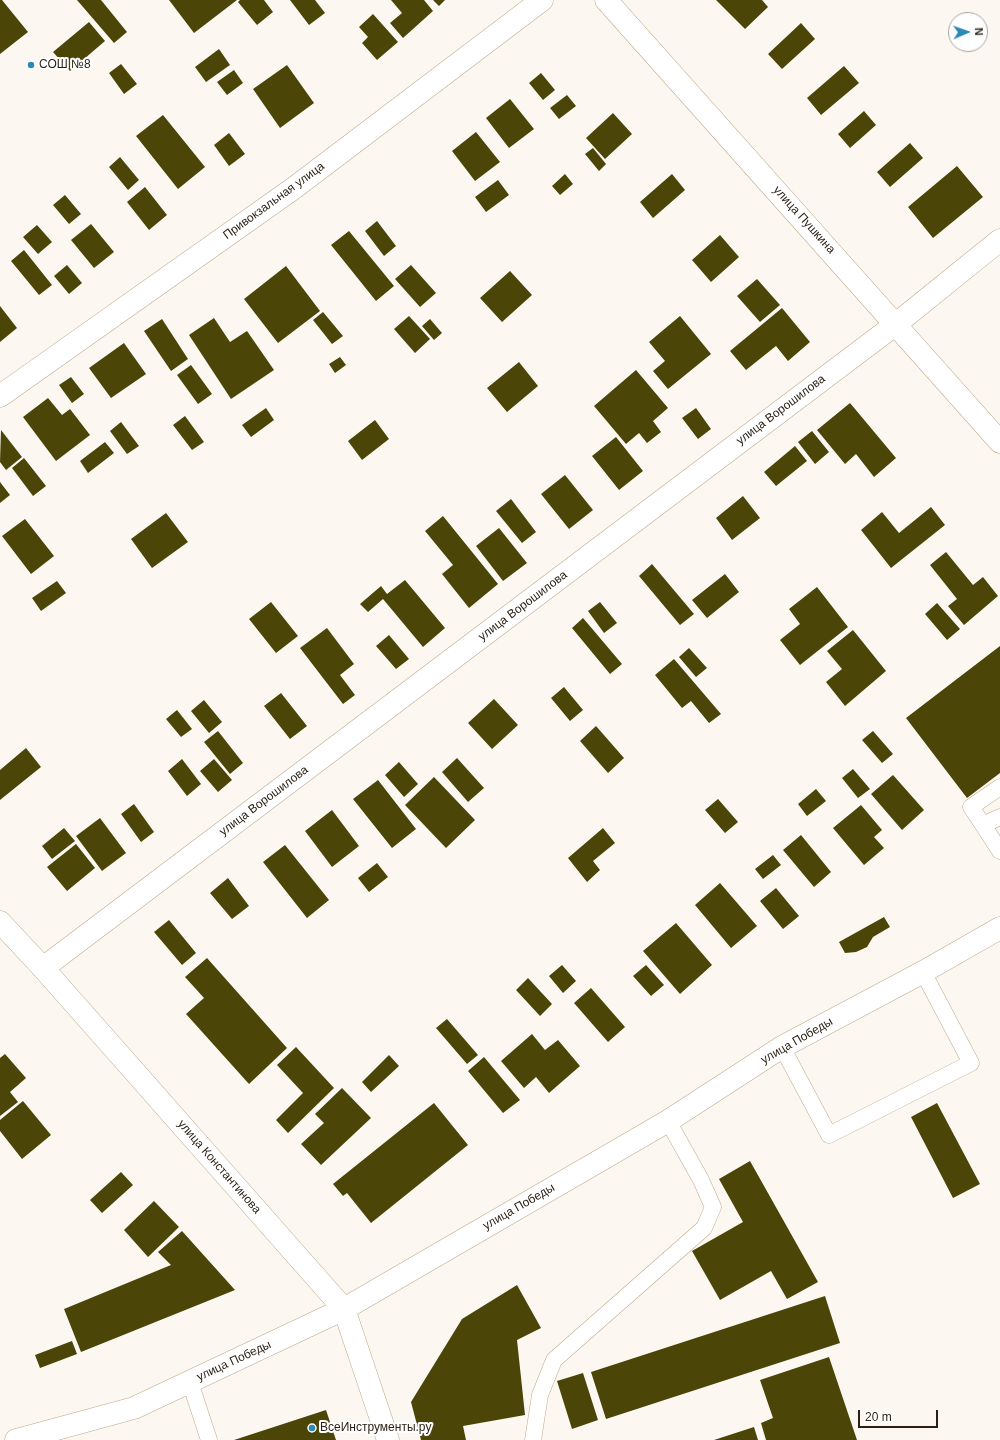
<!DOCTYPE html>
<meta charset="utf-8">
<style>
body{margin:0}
#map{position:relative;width:1000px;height:1440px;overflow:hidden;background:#fcf7f1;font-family:Helvetica,sans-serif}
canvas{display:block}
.north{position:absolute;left:948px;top:12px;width:40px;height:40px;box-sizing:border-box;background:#fff;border:1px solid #a9a5a1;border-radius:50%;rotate:88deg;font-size:11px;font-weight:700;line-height:16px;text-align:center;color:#291f14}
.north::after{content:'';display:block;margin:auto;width:14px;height:18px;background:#2b8ab5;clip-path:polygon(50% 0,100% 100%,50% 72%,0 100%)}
.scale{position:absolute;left:858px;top:1410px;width:80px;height:18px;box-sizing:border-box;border:2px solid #291f14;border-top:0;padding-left:5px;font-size:12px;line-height:14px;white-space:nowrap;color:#291f14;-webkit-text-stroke:3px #fff;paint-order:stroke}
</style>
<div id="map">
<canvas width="1000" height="1440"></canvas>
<div class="north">N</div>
<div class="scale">20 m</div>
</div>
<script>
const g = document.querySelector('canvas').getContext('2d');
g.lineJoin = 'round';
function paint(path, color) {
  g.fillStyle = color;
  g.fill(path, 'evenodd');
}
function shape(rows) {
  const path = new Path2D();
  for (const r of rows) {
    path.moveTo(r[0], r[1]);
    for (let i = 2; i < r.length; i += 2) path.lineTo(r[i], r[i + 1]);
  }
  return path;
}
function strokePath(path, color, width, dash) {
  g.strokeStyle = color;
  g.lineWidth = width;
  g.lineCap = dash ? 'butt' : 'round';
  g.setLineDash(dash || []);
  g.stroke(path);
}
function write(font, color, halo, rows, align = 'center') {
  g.font = font + ' Helvetica,sans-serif';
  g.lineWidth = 4;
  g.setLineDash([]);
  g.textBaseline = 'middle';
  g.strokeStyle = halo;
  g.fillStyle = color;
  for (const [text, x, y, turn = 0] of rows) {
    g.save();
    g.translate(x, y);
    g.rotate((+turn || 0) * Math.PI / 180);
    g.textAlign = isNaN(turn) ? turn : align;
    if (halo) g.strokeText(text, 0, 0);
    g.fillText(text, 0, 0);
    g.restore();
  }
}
paint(shape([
 [0,0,2,0,28,32,0,54],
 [77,0,101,0,127,32,114,43],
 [169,0,237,0,194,33],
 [240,0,264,0,273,12,257,25,238,2],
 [290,0,315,0,325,13,309,25],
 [391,0,424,0,433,11,403,38,390,23,402,13],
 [433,0,445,0,439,6],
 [716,0,762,0,768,7,745,29],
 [373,14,398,42,377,60,362,43,368,37,359,27],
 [89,22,105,41,70,71,53,52],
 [801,23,815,39,782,69,768,54],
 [219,49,230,65,206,82,195,67],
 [121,64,137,84,124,94,109,73],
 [287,65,314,103,280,128,253,89],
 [844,66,859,83,821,115,807,98],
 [234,70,243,83,227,95,217,82],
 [541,73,555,90,543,100,529,83],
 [567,95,576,106,559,119,550,108],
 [510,99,534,129,509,148,486,118],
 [864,111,876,125,850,148,838,134],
 [613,113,632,134,605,159,586,138],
 [163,115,205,167,178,189,136,136],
 [476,132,500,162,475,181,452,151],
 [229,133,245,154,229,166,214,145],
 [910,143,923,158,890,187,877,172],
 [593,148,606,164,599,171,585,154],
 [120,157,139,180,128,190,109,167],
 [957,166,983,197,933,238,908,207],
 [565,174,573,184,560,195,552,186],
 [672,174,685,190,653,218,640,202],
 [498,180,509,195,486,212,475,197],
 [145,187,167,215,149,230,127,202],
 [65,195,81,214,69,224,53,205],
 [377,221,396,246,384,256,365,231],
 [91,224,114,252,94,268,71,240],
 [37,225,52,242,38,254,23,237],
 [349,231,394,286,376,301,331,245],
 [720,235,739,257,711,282,692,260],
 [24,250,52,285,39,295,11,261],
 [67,265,82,283,69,294,54,276],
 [411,265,436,293,420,307,395,279],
 [286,266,320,311,278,343,244,299],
 [510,271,532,295,502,322,480,298],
 [757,279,780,305,760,322,737,296],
 [0,306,17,328,0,342],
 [782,308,810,342,788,361,776,346,746,370,730,351],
 [323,312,343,336,332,344,313,320],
 [409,316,430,339,415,353,394,329],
 [680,316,711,354,668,389,653,371,665,361,649,342],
 [214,318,230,342,247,331,274,370,231,399,189,335],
 [162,319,188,359,171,371,144,331],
 [430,319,442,333,434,340,422,326],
 [124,343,146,374,111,398,89,368],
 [340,357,346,365,335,373,329,364],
 [519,362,538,386,507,412,487,388],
 [191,365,212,394,198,404,177,375],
 [636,370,668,408,653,421,661,432,647,443,639,433,626,444,594,406],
 [71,377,84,394,72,403,59,385],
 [48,398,62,415,70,409,90,435,56,461,23,417],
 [850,403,896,458,874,477,856,454,845,464,817,430],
 [266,408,274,420,251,437,242,425],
 [696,408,711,429,698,439,682,418],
 [185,416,204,442,192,450,173,425],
 [375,420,389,439,362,460,348,441],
 [121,422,139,446,127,454,110,431],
 [1,430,22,457,6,470,0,462],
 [812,431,829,452,815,464,798,442],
 [616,437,643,471,619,490,592,456],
 [105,442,114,453,88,473,80,461],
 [795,446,807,461,776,486,764,472],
 [24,458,46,486,33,496,12,468],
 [565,475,593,510,569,529,541,494],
 [0,482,10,495,0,503],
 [743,496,760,518,732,540,716,518],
 [511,499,536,532,522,543,496,511],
 [931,507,945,525,891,568,861,530,882,512,899,533],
 [166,513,188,542,152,568,131,539],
 [443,516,498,584,469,608,442,574,453,565,425,531],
 [25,519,54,556,31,574,2,536],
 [499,528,527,563,503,581,476,546],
 [946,552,973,585,983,577,998,596,964,625,948,606,957,599,930,565],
 [652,564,694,614,680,625,639,576],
 [725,574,739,592,707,618,692,600],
 [405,580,445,628,423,647,383,599,368,612,360,604,381,586,387,594],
 [57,581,66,593,41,611,32,598],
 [817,587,848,627,800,665,780,640,800,624,789,609],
 [271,602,298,636,276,653,249,619],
 [600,602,617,623,604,633,588,611],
 [937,603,960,629,947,640,925,614],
 [583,618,622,664,610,674,572,628],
 [327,628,354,664,340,675,355,695,343,704,300,648],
 [853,630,886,671,845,706,826,682,842,669,827,651],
 [389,635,409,659,396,669,376,646],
 [1000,646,1000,773,967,798,906,718],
 [689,648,707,668,696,677,679,657],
 [674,659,721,714,709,723,691,701,682,708,655,675],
 [564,687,583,710,570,721,551,698],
 [281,693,307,726,290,739,264,706],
 [494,699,518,725,492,749,468,723],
 [204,700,222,722,209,733,191,711],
 [177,710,192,729,181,737,166,719],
 [596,726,624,758,608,773,580,741],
 [218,731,243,763,230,774,204,742],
 [873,731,893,754,882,763,862,740],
 [26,748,41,767,0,800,0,770],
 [457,758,484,788,468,802,442,772],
 [182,759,201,784,187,796,168,771],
 [214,759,232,780,218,792,200,771],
 [399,762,418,784,404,797,385,775],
 [853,769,870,789,858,798,842,778],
 [893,775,924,810,902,830,871,794],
 [434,777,475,820,446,848,405,805],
 [378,780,416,829,392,848,353,799],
 [816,789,826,801,807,816,798,804],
 [718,799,738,822,725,833,705,810],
 [134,804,154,832,141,842,121,814],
 [861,805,882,830,874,837,884,848,864,865,833,828],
 [332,810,359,846,332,867,305,831],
 [100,818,126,853,102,871,76,836],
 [64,828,75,841,52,859,42,846],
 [603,828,615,843,593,861,600,870,587,882,568,858],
 [801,835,831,872,814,887,783,850],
 [76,844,95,868,67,891,47,867],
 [285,845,329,900,307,918,263,862],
 [773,855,781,865,763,879,755,869],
 [377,863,388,877,369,892,358,878],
 [228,878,249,906,232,919,210,893],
 [720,883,757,926,731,948,695,905],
 [776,888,799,916,783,929,760,901],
 [884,917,890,927,873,937,867,947,856,952,845,953,839,942],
 [169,920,196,953,182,965,154,932],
 [676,923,712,965,680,994,643,951],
 [207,958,287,1048,249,1084,186,1014,204,998,185,977],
 [562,965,576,981,563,993,549,976],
 [646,965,664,985,651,996,633,976],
 [528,978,552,1004,540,1016,516,990],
 [591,988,625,1027,608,1042,574,1003],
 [447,1019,478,1055,467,1064,436,1028],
 [532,1034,545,1050,558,1040,580,1066,549,1093,536,1077,524,1088,501,1061],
 [296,1047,334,1088,288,1133,276,1120,303,1093,277,1065],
 [5,1054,26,1078,10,1092,18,1102,0,1116,0,1058],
 [389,1055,399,1066,371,1092,362,1082],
 [484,1057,520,1100,503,1113,468,1071],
 [342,1088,371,1118,321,1165,301,1144,324,1123,315,1114],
 [23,1101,51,1135,22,1159,0,1131,0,1120],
 [434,1103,468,1145,371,1223,347,1193,343,1196,333,1184],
 [937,1103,980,1184,953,1198,911,1117],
 [750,1161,818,1282,787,1299,771,1271,720,1300,692,1251,743,1222,719,1179],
 [121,1172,133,1185,102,1213,90,1200],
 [154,1201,179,1227,148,1257,124,1230],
 [182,1231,235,1290,81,1352,64,1309,171,1265,158,1252],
 [517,1285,541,1328,517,1340,525,1415,463,1426,466,1440,421,1440,411,1402,462,1319],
 [825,1296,840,1343,606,1419,591,1372],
 [72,1341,77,1354,40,1368,35,1355],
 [829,1357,857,1440,766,1440,761,1423,773,1418,760,1380],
 [583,1373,598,1420,572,1429,557,1381],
 [326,1410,336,1440,234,1440],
 [754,1427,758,1440,714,1440]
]), '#4b4507');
const service = shape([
 [1000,817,983,825,1000,851],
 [983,825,971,807,1000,787],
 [782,1047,829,1135,971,1063,923,972],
 [190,1382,209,1440],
 [533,1440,540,1395,554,1360,704,1228,713,1207,701,1180,668,1121]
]);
const minor = shape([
 [0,396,294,188,542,0],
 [43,968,896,324,1000,240],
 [344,1309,388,1440]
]);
const tertiary = shape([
 [0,922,43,968,344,1309],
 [16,1440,134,1408,344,1309,668,1121,782,1047,923,972,1000,928]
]);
const secondary = shape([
 [606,0,1000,442]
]);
strokePath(service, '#c0a88c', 17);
strokePath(minor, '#c0a88c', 23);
strokePath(tertiary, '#c0a88c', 23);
strokePath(secondary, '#c0a88c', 23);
strokePath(service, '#fff', 16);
strokePath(minor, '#fff', 22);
strokePath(tertiary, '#fff', 22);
strokePath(secondary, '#fff', 22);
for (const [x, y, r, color] of [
 [31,65,4,"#2b8ab5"],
 [312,1428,4,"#2b8ab5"]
]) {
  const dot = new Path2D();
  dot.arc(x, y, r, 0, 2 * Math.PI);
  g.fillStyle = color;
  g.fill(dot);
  strokePath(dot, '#fff', 1.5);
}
write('12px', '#291f14', '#fff', [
 ["СОШ №8",39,65],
 ["ВсеИнструменты.ру",320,1428]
], 'left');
write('12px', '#291f14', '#fff', [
 ["Привокзальная улица",274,201,-36],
 ["улица Пушкина",804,220,48],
 ["улица Ворошилова",781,410,-37],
 ["улица Ворошилова",523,606,-37],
 ["улица Ворошилова",264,801,-37],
 ["улица Победы",797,1041,-30],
 ["улица Константинова",219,1167,49],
 ["улица Победы",519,1207,-30],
 ["улица Победы",234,1361,-25]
]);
</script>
